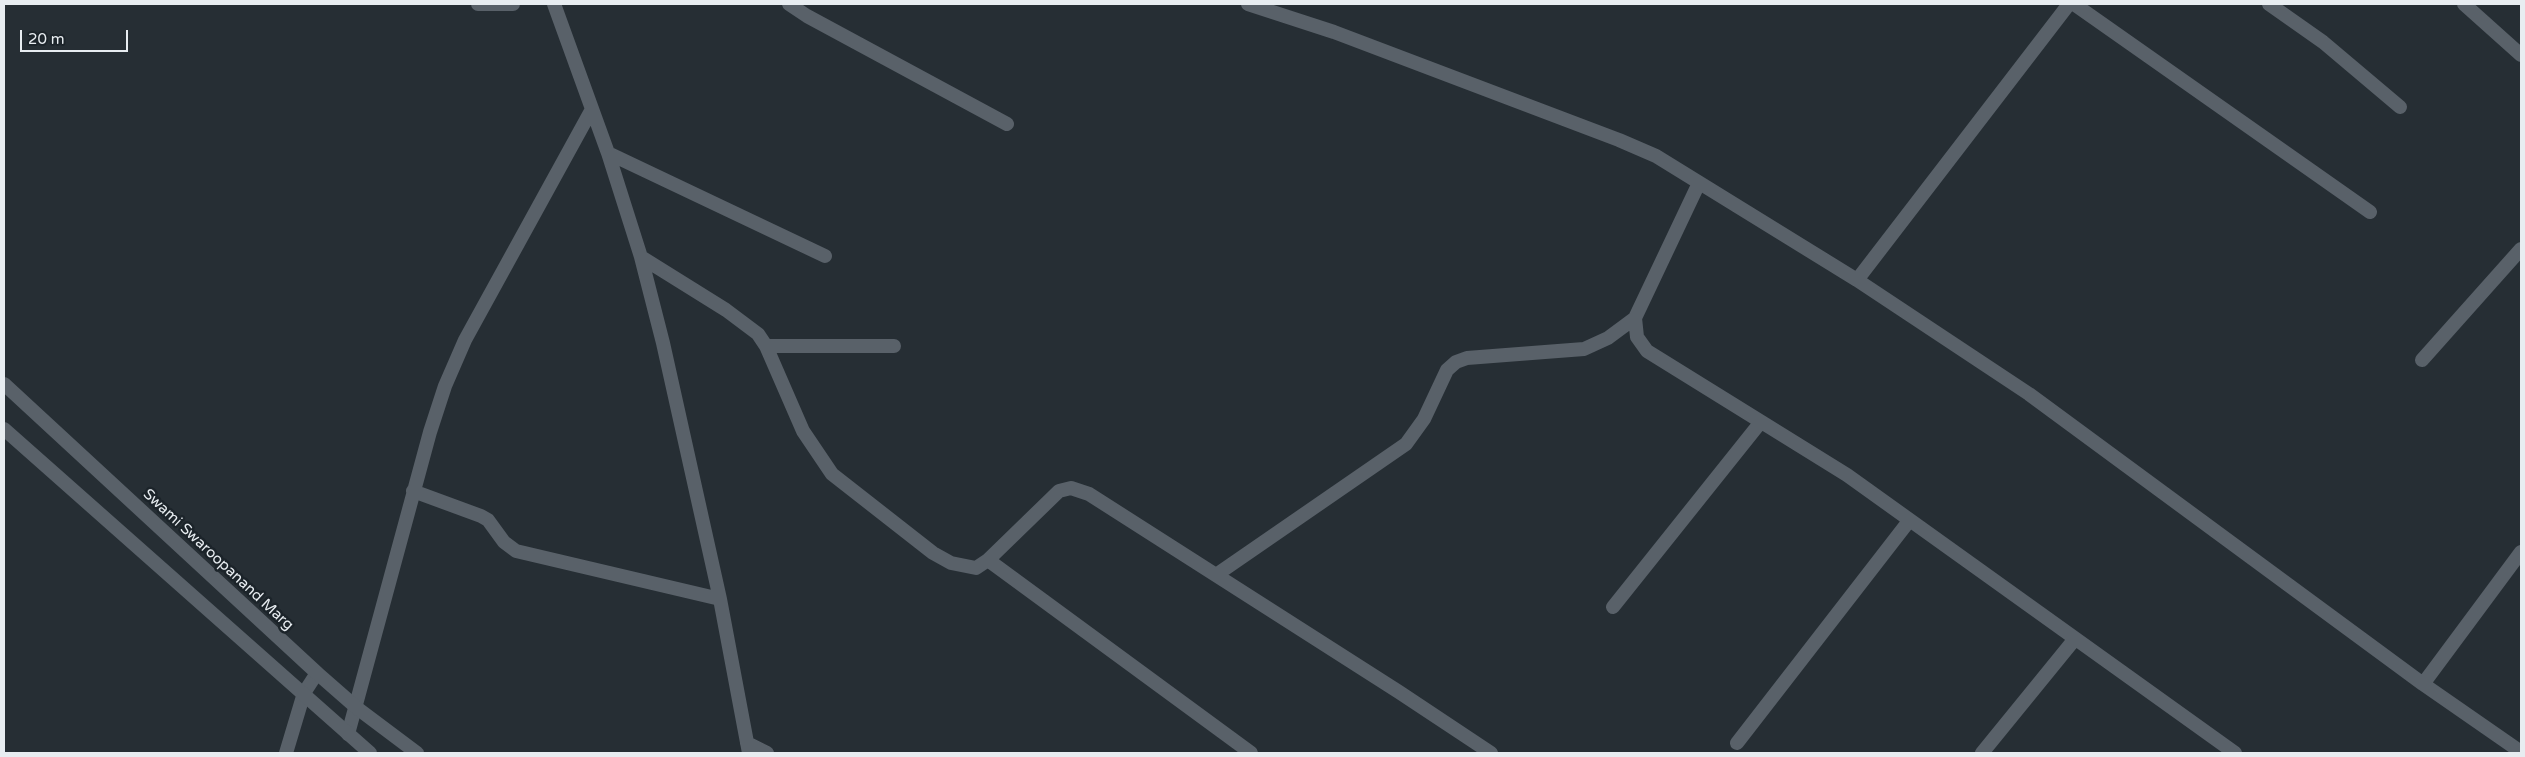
<!DOCTYPE html>
<style>
body{margin:0}
#map{position:relative;width:2525px;height:757px;overflow:hidden;background:#262e34;font-family:"Varela Round",sans-serif}
canvas{display:block}
.frame{position:absolute;inset:0;border:5px solid #e8edf1;pointer-events:none}
.scale{position:absolute;left:20px;top:30px;width:108px;height:22px;box-sizing:border-box;border:2px solid #e8edf1;border-top:0;padding-left:6px;font-size:15px;line-height:18px;white-space:nowrap;color:#e8edf1;-webkit-text-stroke:4px #1c242a;paint-order:stroke}
</style>
<div id="map">
<canvas width="2525" height="757"></canvas>
<div class="frame"></div>
<div class="scale">20 m</div>
</div>
<script>
const g = document.querySelector('canvas').getContext('2d');
g.lineJoin = 'round';
function shape(rows) {
  const path = new Path2D();
  for (const r of rows) {
    path.moveTo(r[0], r[1]);
    for (let i = 2; i < r.length; i += 2) path.lineTo(r[i], r[i + 1]);
  }
  return path;
}
function strokePath(path, color, width, dash) {
  g.strokeStyle = color;
  g.lineWidth = width;
  g.lineCap = dash ? 'butt' : 'round';
  g.setLineDash(dash || []);
  g.stroke(path);
}
function write(font, color, halo, rows, align = 'center') {
  g.font = font + ' "Varela Round",sans-serif';
  g.lineWidth = 5;
  g.setLineDash([]);
  g.textBaseline = 'middle';
  g.strokeStyle = halo;
  g.fillStyle = color;
  for (const [text, x, y, turn = 0] of rows) {
    g.save();
    g.translate(x, y);
    g.rotate((+turn || 0) * Math.PI / 180);
    g.textAlign = isNaN(turn) ? turn : align;
    if (halo) g.strokeText(text, 0, 0);
    g.fillText(text, 0, 0);
    g.restore();
  }
}
strokePath(shape([
 [478,4,513,4],
 [554,4,608,153,641,257,663,343,720,599,749,753],
 [789,4,807,16,1007,124],
 [1248,4,1334,32,1619,140,1656,156,1857,280,2029,394,2423,684,2521,752],
 [2074,4,2370,212],
 [2269,4,2323,42,2400,107],
 [2464,4,2521,55],
 [608,153,825,256],
 [1699,183,1635,318,1637,337,1647,351,1847,475,2235,753],
 [641,257,726,310,758,334,766,346,803,431,832,474,933,553,951,563,976,568,988,560,1059,491,1071,488,1089,494,1399,692,1491,753],
 [1857,280,2069,4],
 [766,346,894,346],
 [2422,360,2521,249],
 [413,491,481,516,488,520,504,542,516,551,720,599],
 [988,560,1251,753],
 [1216,575,1406,444,1424,419,1447,370,1456,362,1467,358,1584,349,1608,338,1635,318],
 [1613,607,1760,423],
 [2423,684,2521,552],
 [348,734,430,432,445,386,465,340,592,109],
 [747,743,767,753],
 [1737,743,1909,521],
 [286,753,304,693,317,673],
 [1982,753,2074,640]
]), '#596169', 14);
strokePath(shape([
 [4,384,317,673,357,708,417,753],
 [4,429,370,753]
]), '#596169', 14);
write('15px', '#e8edf1', '#1c242a', [
 ["Swami Swaroopanand Marg",218,560,43]
]);
</script>
